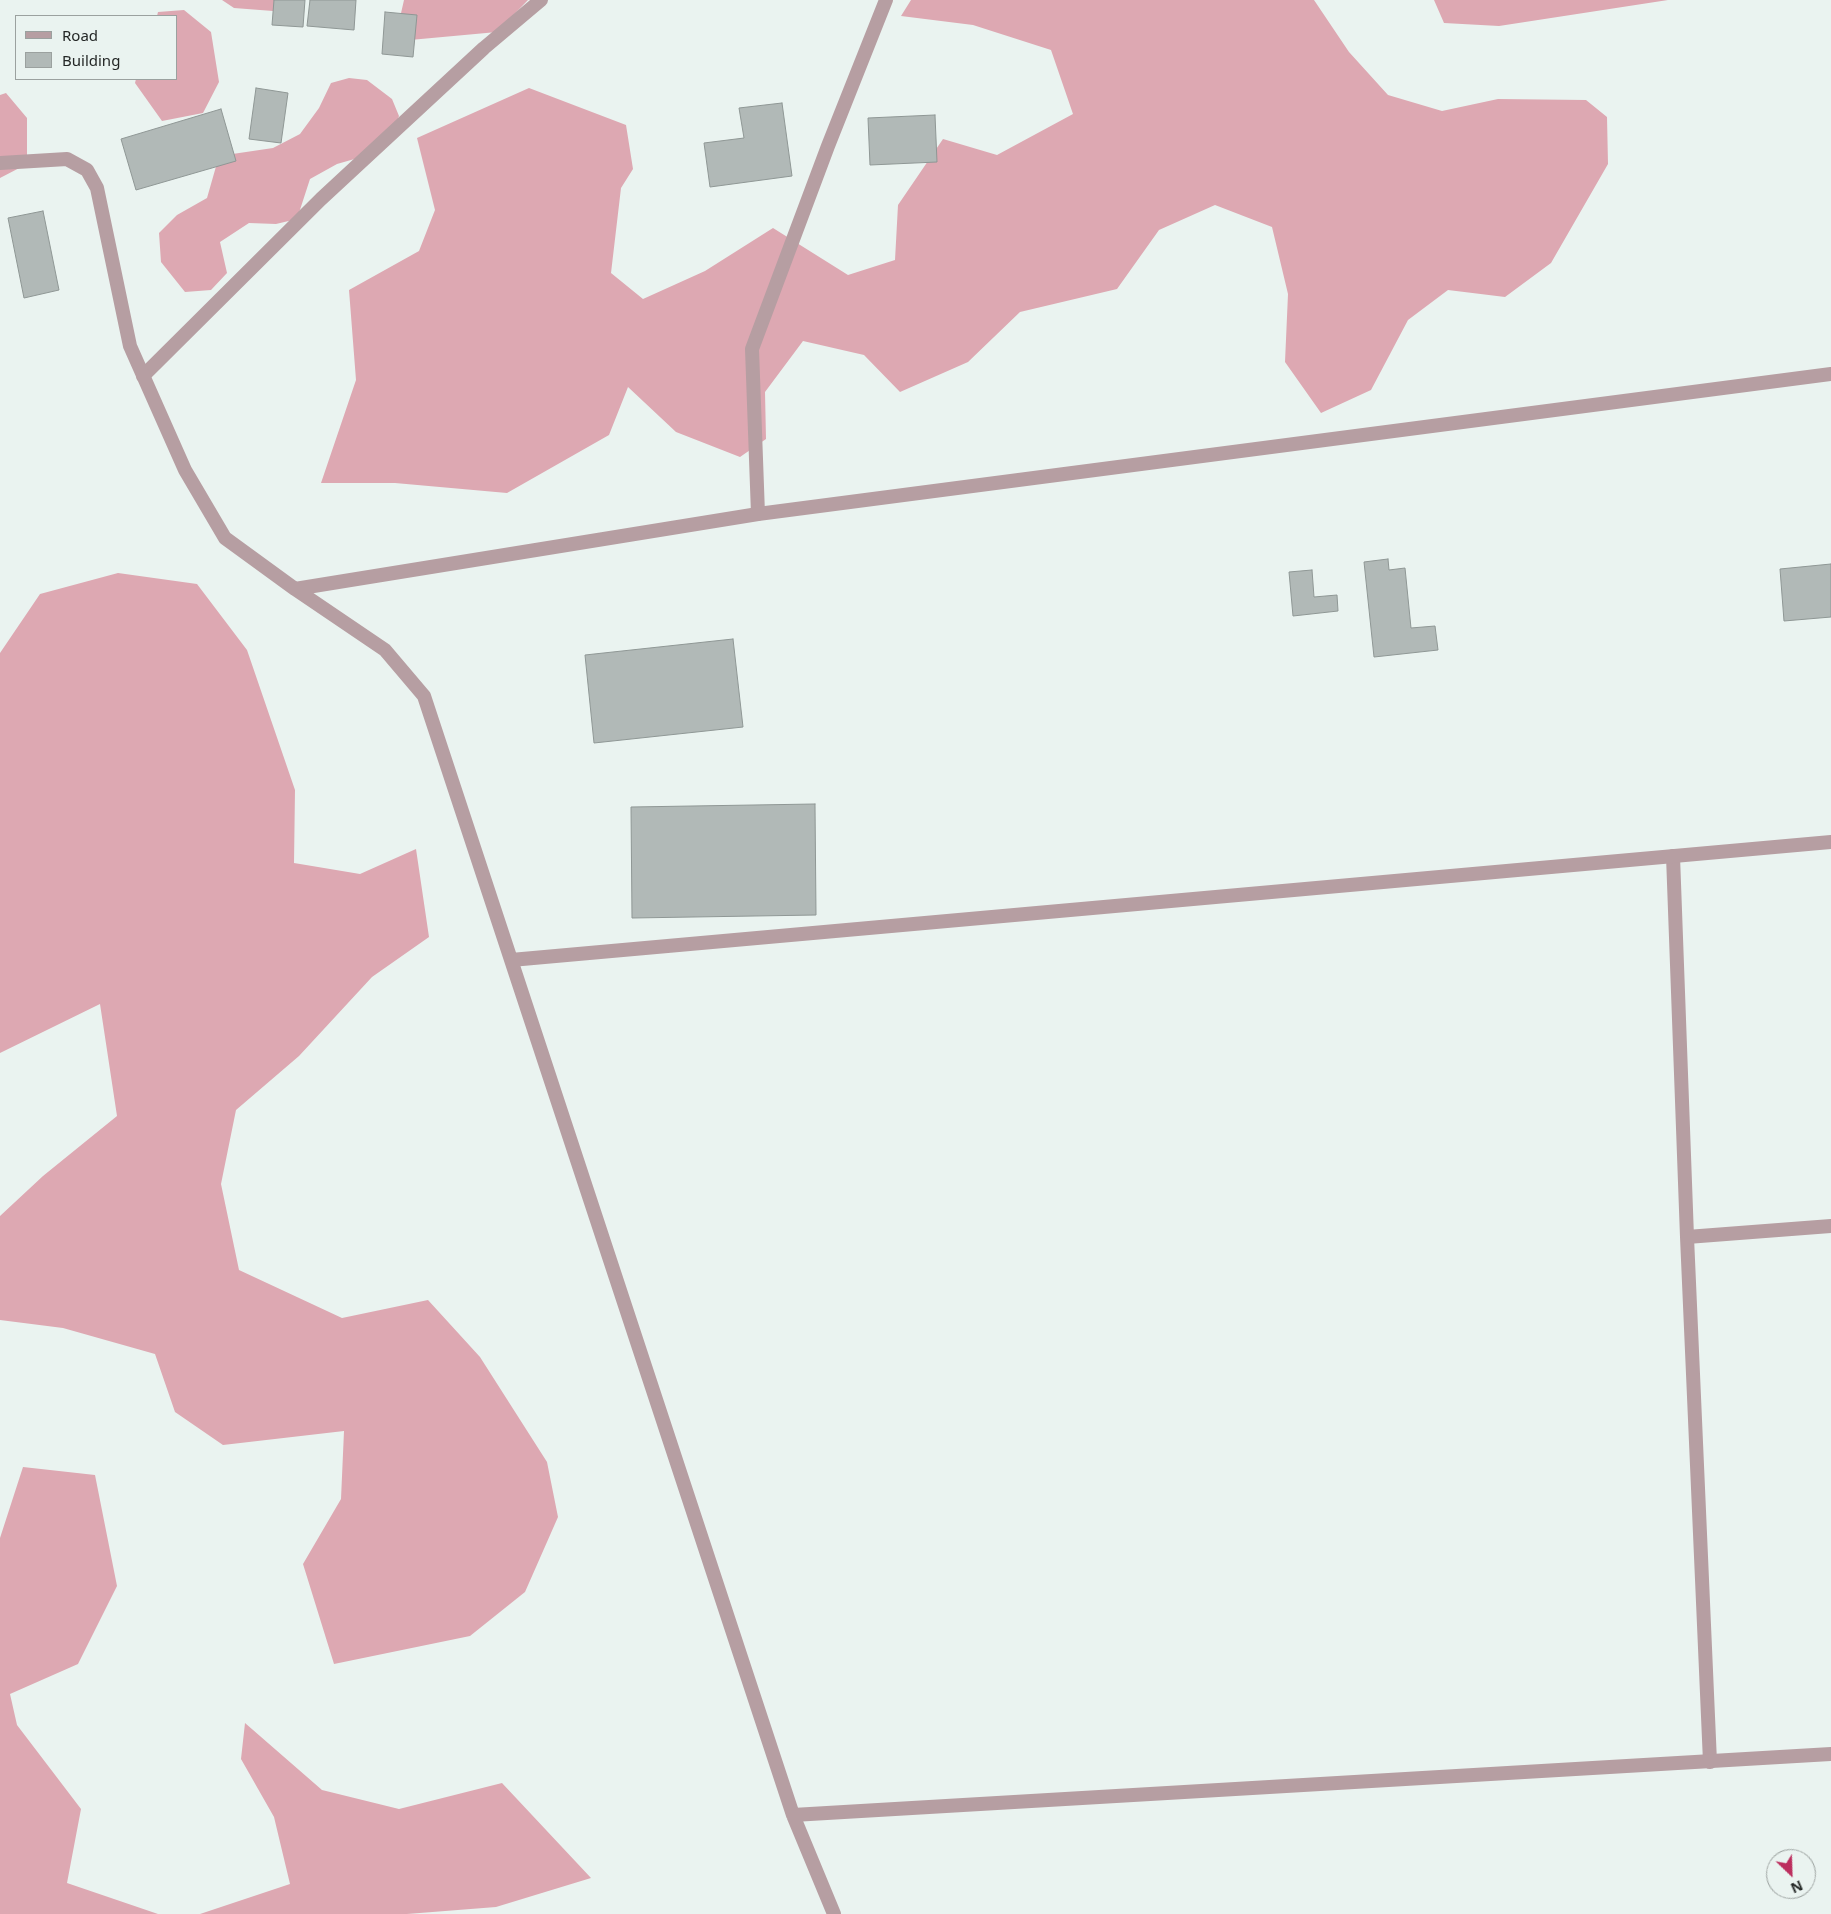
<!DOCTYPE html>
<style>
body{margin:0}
#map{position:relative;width:1831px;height:1914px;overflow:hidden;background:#eaf3f0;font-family:"Noto Sans",sans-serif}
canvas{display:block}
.legend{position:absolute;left:15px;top:15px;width:162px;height:65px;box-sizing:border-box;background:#eaf3f0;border:1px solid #9ba19f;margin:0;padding:6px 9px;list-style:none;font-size:15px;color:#242726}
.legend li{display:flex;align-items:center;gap:10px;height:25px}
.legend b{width:25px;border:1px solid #9ba19f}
.north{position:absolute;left:1766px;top:1849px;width:50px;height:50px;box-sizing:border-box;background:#eaf3f0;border:1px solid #9ba19f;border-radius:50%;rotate:156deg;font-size:14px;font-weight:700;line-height:20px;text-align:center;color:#242726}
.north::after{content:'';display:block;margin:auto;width:18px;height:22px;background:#bc2e5e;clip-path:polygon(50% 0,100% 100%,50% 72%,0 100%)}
</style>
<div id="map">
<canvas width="1831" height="1914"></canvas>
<ul class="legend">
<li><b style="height:6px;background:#b69ea2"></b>Road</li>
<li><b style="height:14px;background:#b1b9b7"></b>Building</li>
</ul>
<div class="north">N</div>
</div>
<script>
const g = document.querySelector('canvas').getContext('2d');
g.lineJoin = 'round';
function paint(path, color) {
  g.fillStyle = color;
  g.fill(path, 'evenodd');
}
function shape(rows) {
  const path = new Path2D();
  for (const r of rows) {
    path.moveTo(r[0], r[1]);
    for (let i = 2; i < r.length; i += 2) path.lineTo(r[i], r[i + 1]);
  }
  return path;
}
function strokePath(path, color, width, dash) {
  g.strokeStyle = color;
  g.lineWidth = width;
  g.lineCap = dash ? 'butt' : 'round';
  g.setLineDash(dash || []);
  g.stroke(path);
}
paint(shape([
 [222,0,299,0,286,12,234,8],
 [404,0,528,0,497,32,410,40,399,22],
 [911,0,1314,0,1349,52,1388,95,1442,111,1498,99,1586,100,1607,117,1608,164,1551,263,1505,297,1448,290,1408,320,1371,390,1321,413,1285,362,1288,294,1272,227,1215,205,1159,230,1117,289,1020,312,968,362,900,392,864,355,803,341,765,392,766,439,740,457,676,432,628,387,609,435,507,493,395,483,321,483,356,380,349,290,419,251,435,210,417,138,529,88,626,125,633,169,621,188,611,273,643,299,705,271,773,228,848,275,895,260,898,205,943,139,997,155,1073,114,1051,50,973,25,901,16],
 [1434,0,1668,0,1499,26,1444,23],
 [184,10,211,32,219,82,203,113,162,121,135,83,136,79,176,79,176,16,157,16,158,12],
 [349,78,367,80,392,99,399,116,389,144,358,158,337,164,310,179,297,219,276,224,249,223,220,242,227,273,211,290,185,292,161,262,159,233,177,215,207,198,219,156,273,148,300,134,319,108,331,83],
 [6,93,27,118,27,164,0,178,0,95],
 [118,573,197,584,247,650,295,790,294,863,360,874,416,849,429,937,372,977,299,1056,236,1110,221,1184,239,1270,342,1318,428,1300,480,1357,547,1462,558,1517,525,1592,470,1636,334,1664,303,1564,341,1499,344,1431,223,1445,175,1412,155,1354,63,1328,0,1320,0,1216,43,1176,117,1116,100,1004,0,1053,0,653,40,594],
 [23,1467,95,1475,117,1586,78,1664,10,1694,17,1725,81,1809,67,1883,158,1914,0,1914,0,1538],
 [245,1723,322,1790,399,1809,502,1783,591,1878,496,1907,407,1914,200,1914,290,1884,274,1817,241,1759]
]), '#dda8b2');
const building = shape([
 [274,0,305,0,303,27,272,25,274,0],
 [310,0,356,0,354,30,307,26,310,0],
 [385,12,417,15,413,57,382,54,385,12],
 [256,88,288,93,281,143,249,139,256,88],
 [782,103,792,176,710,187,704,143,744,138,739,108,782,103],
 [221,109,236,161,136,190,121,139,221,109],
 [935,115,937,162,870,165,868,118,935,115],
 [43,211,59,290,24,298,8,218,43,211],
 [1388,559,1389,570,1405,568,1411,628,1435,626,1438,650,1374,657,1364,562,1388,559],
 [1831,564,1831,617,1784,621,1780,569,1831,564],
 [1312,570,1314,597,1337,595,1338,611,1293,616,1289,572,1312,570],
 [733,639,743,727,594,743,585,655,733,639],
 [815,804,816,915,632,918,631,807,815,804]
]);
paint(building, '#b1b9b7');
strokePath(building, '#8f9795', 1);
strokePath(shape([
 [143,376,321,199,484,48,541,0],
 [758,514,752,349,828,146,886,0],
 [1673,856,1687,1237,1710,1762],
 [1687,1237,1831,1226]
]), '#b69ea2', 14);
strokePath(shape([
 [0,163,67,159,87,170,97,188,130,346,185,470,225,538,295,589,758,514,1831,374],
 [295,589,385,650,424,696,793,1815,834,1914],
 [511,960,1831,842],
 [793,1815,1831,1754]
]), '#b69ea2', 14);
</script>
